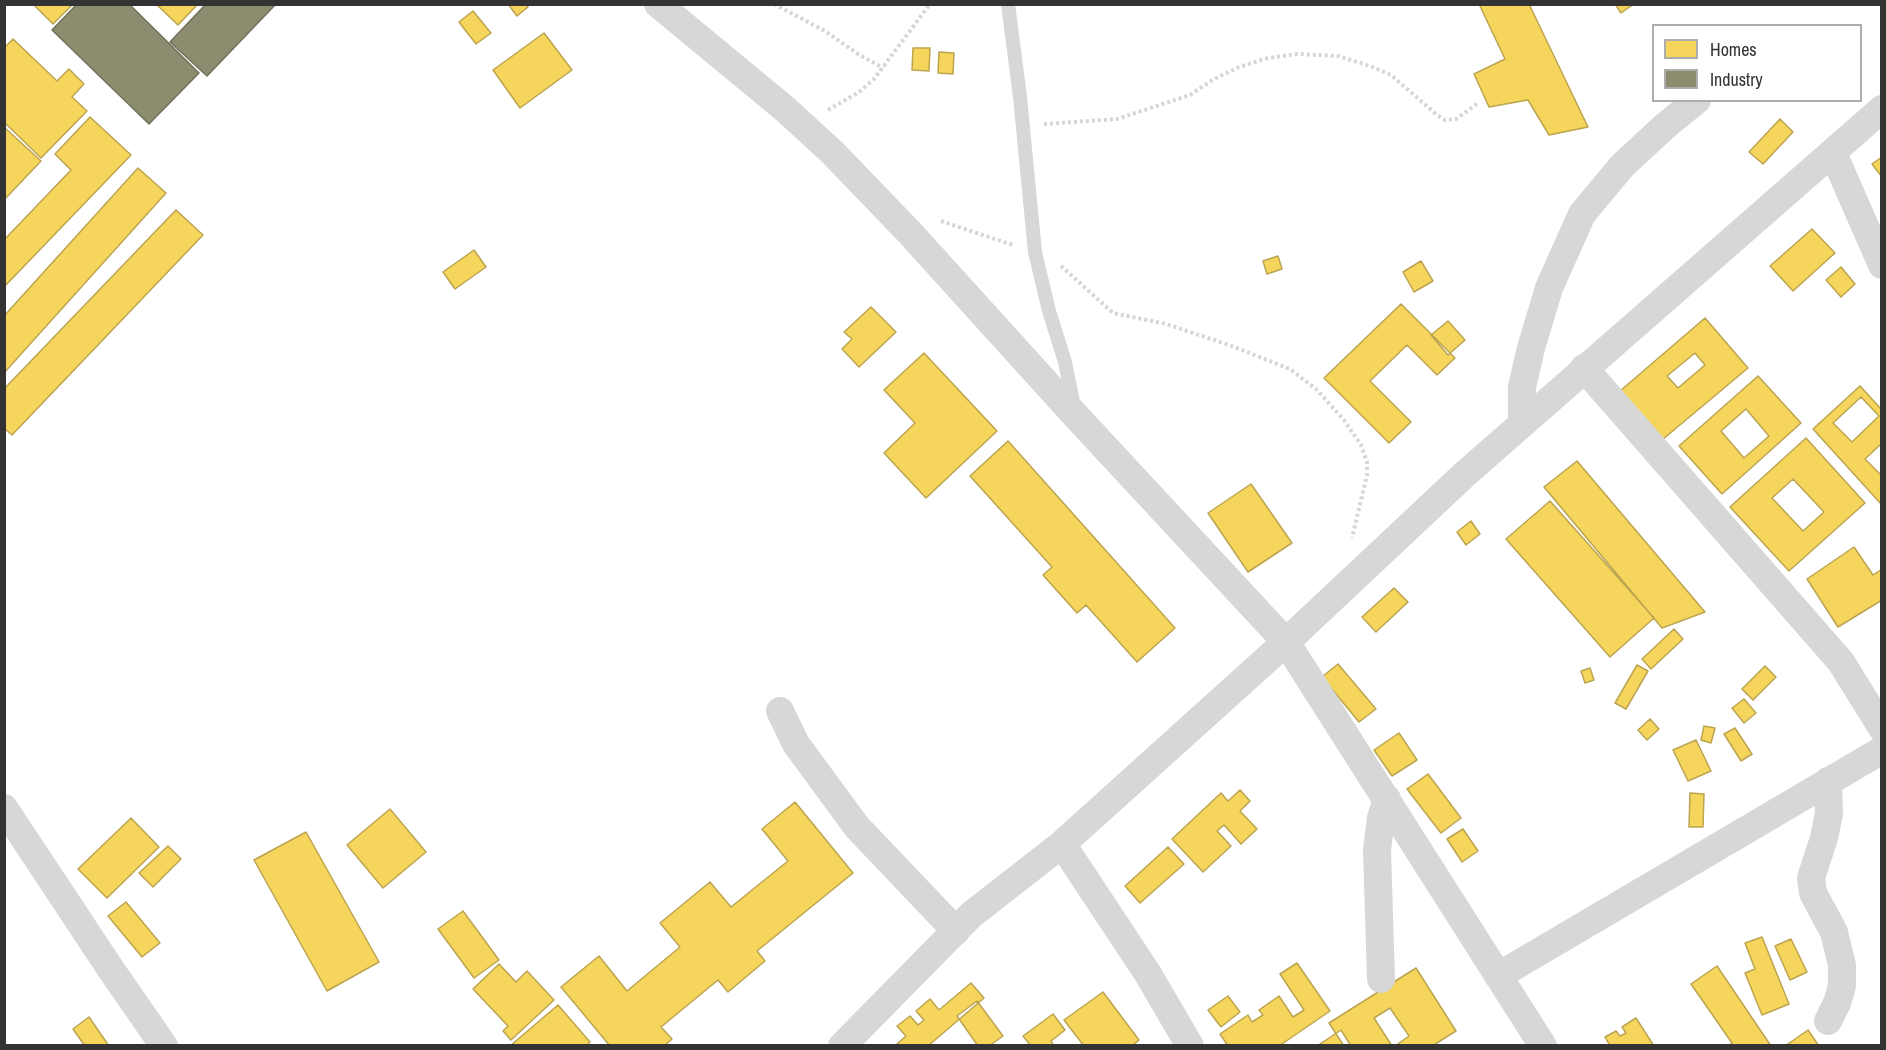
<!DOCTYPE html>
<style>
body{margin:0}
#map{position:relative;width:1886px;height:1050px;overflow:hidden;background:#fff;font-family:"Archivo Narrow",sans-serif}
canvas{display:block}
.frame{position:absolute;inset:0;border:6px solid #333;pointer-events:none}
.legend{position:absolute;left:1652px;top:24px;width:210px;height:78px;box-sizing:border-box;background:#fff;border:2px solid #adadad;margin:0;padding:8px 10px;list-style:none;font-size:18px;color:#333}
.legend li{display:flex;align-items:center;gap:12px;height:30px}
.legend b{width:30px;border:2px solid #adadad}
</style>
<div id="map">
<canvas width="1886" height="1050"></canvas>
<div class="frame"></div>
<ul class="legend">
<li><b style="height:16px;background:#f6d55c"></b>Homes</li>
<li><b style="height:16px;background:#8c8c6e"></b>Industry</li>
</ul>
</div>
<script>
const g = document.querySelector('canvas').getContext('2d');
g.lineJoin = 'round';
function paint(path, color) {
  g.fillStyle = color;
  g.fill(path, 'evenodd');
}
function shape(rows) {
  const path = new Path2D();
  for (const r of rows) {
    path.moveTo(r[0], r[1]);
    for (let i = 2; i < r.length; i += 2) path.lineTo(r[i], r[i + 1]);
  }
  return path;
}
function strokePath(path, color, width, dash) {
  g.strokeStyle = color;
  g.lineWidth = width;
  g.lineCap = dash ? 'butt' : 'round';
  g.setLineDash(dash || []);
  g.stroke(path);
}
const homes = shape([
 [33,4,73,4,53,24,33,4],
 [156,4,198,4,178,25,156,4],
 [508,4,526,4,528,7,517,16,508,4],
 [1479,4,1529,4,1588,127,1549,135,1528,100,1489,107,1474,74,1505,59,1479,4],
 [1615,4,1634,4,1621,13,1615,4],
 [473,11,491,33,476,44,459,22,473,11],
 [544,33,572,70,520,108,493,70,544,33],
 [13,39,57,81,69,69,84,84,72,97,87,111,41,158,4,122,4,48,13,39],
 [913,48,930,48,929,71,912,70,913,48],
 [939,52,954,53,953,74,938,73,939,52],
 [90,117,131,155,4,287,4,240,71,170,55,154,90,117],
 [1780,119,1793,132,1763,164,1749,152,1780,119],
 [4,127,41,161,4,200,4,127],
 [1882,157,1882,177,1872,164,1882,157],
 [138,168,166,193,4,373,4,316,138,168],
 [176,210,203,235,12,435,4,428,4,389,176,210],
 [1812,229,1835,253,1793,291,1770,266,1812,229],
 [474,250,486,267,455,289,443,272,474,250],
 [1278,256,1282,269,1267,274,1263,261,1278,256],
 [1421,261,1433,281,1414,292,1403,272,1421,261],
 [1841,267,1855,284,1841,297,1826,280,1841,267],
 [1401,304,1455,358,1437,375,1407,345,1370,381,1411,422,1389,443,1324,378,1401,304],
 [871,307,896,332,859,367,842,349,852,339,844,332,871,307],
 [1705,318,1748,368,1662,440,1620,391,1705,318],
 [1695,353,1705,365,1678,388,1667,376,1695,353],
 [1448,321,1465,340,1448,355,1431,335,1448,321],
 [924,353,997,431,926,498,884,453,915,423,884,390,924,353],
 [1758,376,1801,423,1722,494,1679,446,1758,376],
 [1860,386,1882,410,1882,443,1865,459,1882,476,1881,504,1813,429,1860,386],
 [1861,397,1879,416,1852,442,1833,423,1861,397],
 [1746,409,1769,436,1744,458,1721,431,1746,409],
 [1806,438,1865,503,1789,571,1730,507,1806,438],
 [1793,479,1824,512,1803,531,1772,498,1793,479],
 [1008,441,1175,628,1137,662,1086,605,1077,613,1043,575,1052,567,970,476,1008,441],
 [1577,461,1705,612,1662,628,1544,487,1577,461],
 [1251,484,1292,543,1248,572,1208,513,1251,484],
 [1550,501,1654,618,1610,657,1506,539,1550,501],
 [1471,521,1480,534,1466,545,1457,532,1471,521],
 [1854,547,1873,575,1882,569,1882,600,1838,627,1807,579,1854,547],
 [1394,588,1408,602,1376,632,1362,617,1394,588],
 [1674,629,1683,639,1651,669,1642,659,1674,629],
 [1338,664,1376,709,1359,722,1322,677,1338,664],
 [1637,665,1648,671,1626,709,1615,703,1637,665],
 [1765,666,1776,677,1753,700,1742,689,1765,666],
 [1590,668,1594,680,1585,683,1581,671,1590,668],
 [1744,699,1756,713,1744,723,1732,708,1744,699],
 [1650,719,1659,729,1647,740,1638,730,1650,719],
 [1704,726,1715,728,1711,743,1701,740,1704,726],
 [1735,728,1752,754,1741,761,1724,734,1735,728],
 [1399,733,1417,760,1392,776,1374,750,1399,733],
 [1696,740,1711,771,1688,781,1673,750,1696,740],
 [1428,774,1461,818,1441,833,1407,789,1428,774],
 [1240,790,1250,801,1240,811,1257,829,1241,844,1224,825,1217,831,1231,846,1203,872,1172,839,1221,793,1228,801,1240,790],
 [1690,793,1704,794,1703,827,1689,827,1690,793],
 [795,802,853,873,757,951,765,961,728,992,718,980,661,1027,672,1039,664,1046,610,1046,561,987,599,956,627,991,680,947,660,923,710,882,731,907,788,861,762,829,795,802],
 [390,809,426,852,383,888,347,845,390,809],
 [131,818,159,847,107,898,78,869,131,818],
 [1463,829,1478,851,1462,862,1447,839,1463,829],
 [306,832,379,962,327,991,254,860,306,832],
 [168,846,181,859,153,887,139,873,168,846],
 [1168,847,1184,864,1140,903,1125,886,1168,847],
 [126,902,160,943,142,957,108,916,126,902],
 [463,911,499,960,474,978,438,929,463,911],
 [1762,937,1789,1004,1762,1015,1745,973,1755,969,1745,943,1762,937],
 [1791,939,1807,972,1790,980,1775,946,1791,939],
 [1297,963,1330,1011,1279,1046,1228,1046,1220,1034,1248,1015,1252,1022,1263,1015,1259,1010,1279,996,1293,1017,1304,1010,1280,974,1297,963],
 [499,964,516,982,527,971,554,1000,511,1040,503,1031,508,1026,473,989,499,964],
 [1717,966,1771,1046,1728,1046,1732,1043,1691,984,1717,966],
 [1416,968,1456,1031,1432,1046,1395,1046,1409,1036,1390,1008,1374,1018,1392,1046,1344,1046,1329,1023,1416,968],
 [971,983,984,998,928,1046,898,1046,897,1044,906,1036,897,1026,910,1016,918,1025,924,1020,916,1011,930,999,939,1010,971,983],
 [1103,992,1139,1040,1132,1046,1084,1046,1064,1020,1103,992],
 [1228,996,1240,1012,1221,1027,1208,1010,1228,996],
 [977,1001,1003,1036,989,1046,978,1046,957,1016,977,1001],
 [558,1005,590,1042,586,1046,510,1046,558,1005],
 [1053,1014,1065,1030,1051,1041,1054,1046,1031,1046,1023,1036,1053,1014],
 [89,1017,109,1046,85,1046,73,1029,89,1017],
 [1636,1018,1654,1046,1607,1046,1609,1044,1605,1037,1616,1031,1620,1036,1626,1033,1622,1027,1636,1018],
 [1341,1030,1351,1046,1317,1046,1341,1030],
 [1808,1030,1819,1046,1785,1046,1808,1030]
]);
paint(homes, '#f6d55c');
strokePath(homes, '#bca450', 1.5);
const industry = shape([
 [77,4,129,4,199,73,149,124,52,30,77,4],
 [206,4,276,4,207,76,170,42,206,4]
]);
paint(industry, '#8c8c6e');
strokePath(industry, '#71715c', 1.5);
strokePath(shape([
 [774,4,825,31,858,54,883,68],
 [828,110,859,92,874,79,930,4],
 [1044,124,1117,119,1190,95,1214,79,1239,67,1268,58,1297,54,1338,56,1370,66,1391,75,1437,115,1445,120,1456,119,1478,103],
 [941,221,1013,245],
 [1061,266,1113,313,1166,324,1229,345,1290,369,1317,390,1344,420,1361,445,1367,462,1367,475,1352,538]
]), '#d6d6d6', 4, [3, 3]);
strokePath(shape([
 [1008,4,1020,97,1035,252,1049,311,1065,362,1074,407]
]), '#d7d7d7', 14);
strokePath(shape([
 [658,4,785,109,832,152,910,233,1075,415,1286,642,1543,1046],
 [1833,153,1882,265],
 [1584,368,1841,662,1882,728],
 [1522,424,1522,387,1531,348,1549,288,1582,214,1622,166,1664,127,1697,100],
 [780,711,796,744,857,827,956,931],
 [1828,781,1829,813,1824,838,1811,878,1813,893,1834,932,1842,965,1842,986,1837,1003,1828,1021],
 [4,808,112,971,164,1046],
 [1062,844,1148,974,1190,1046],
 [1498,976,1882,750],
 [1381,979,1377,850,1381,818,1387,799],
 [842,1046,971,915,1062,844,1286,642,1465,474,1882,109]
]), '#d7d7d7', 28);
</script>
